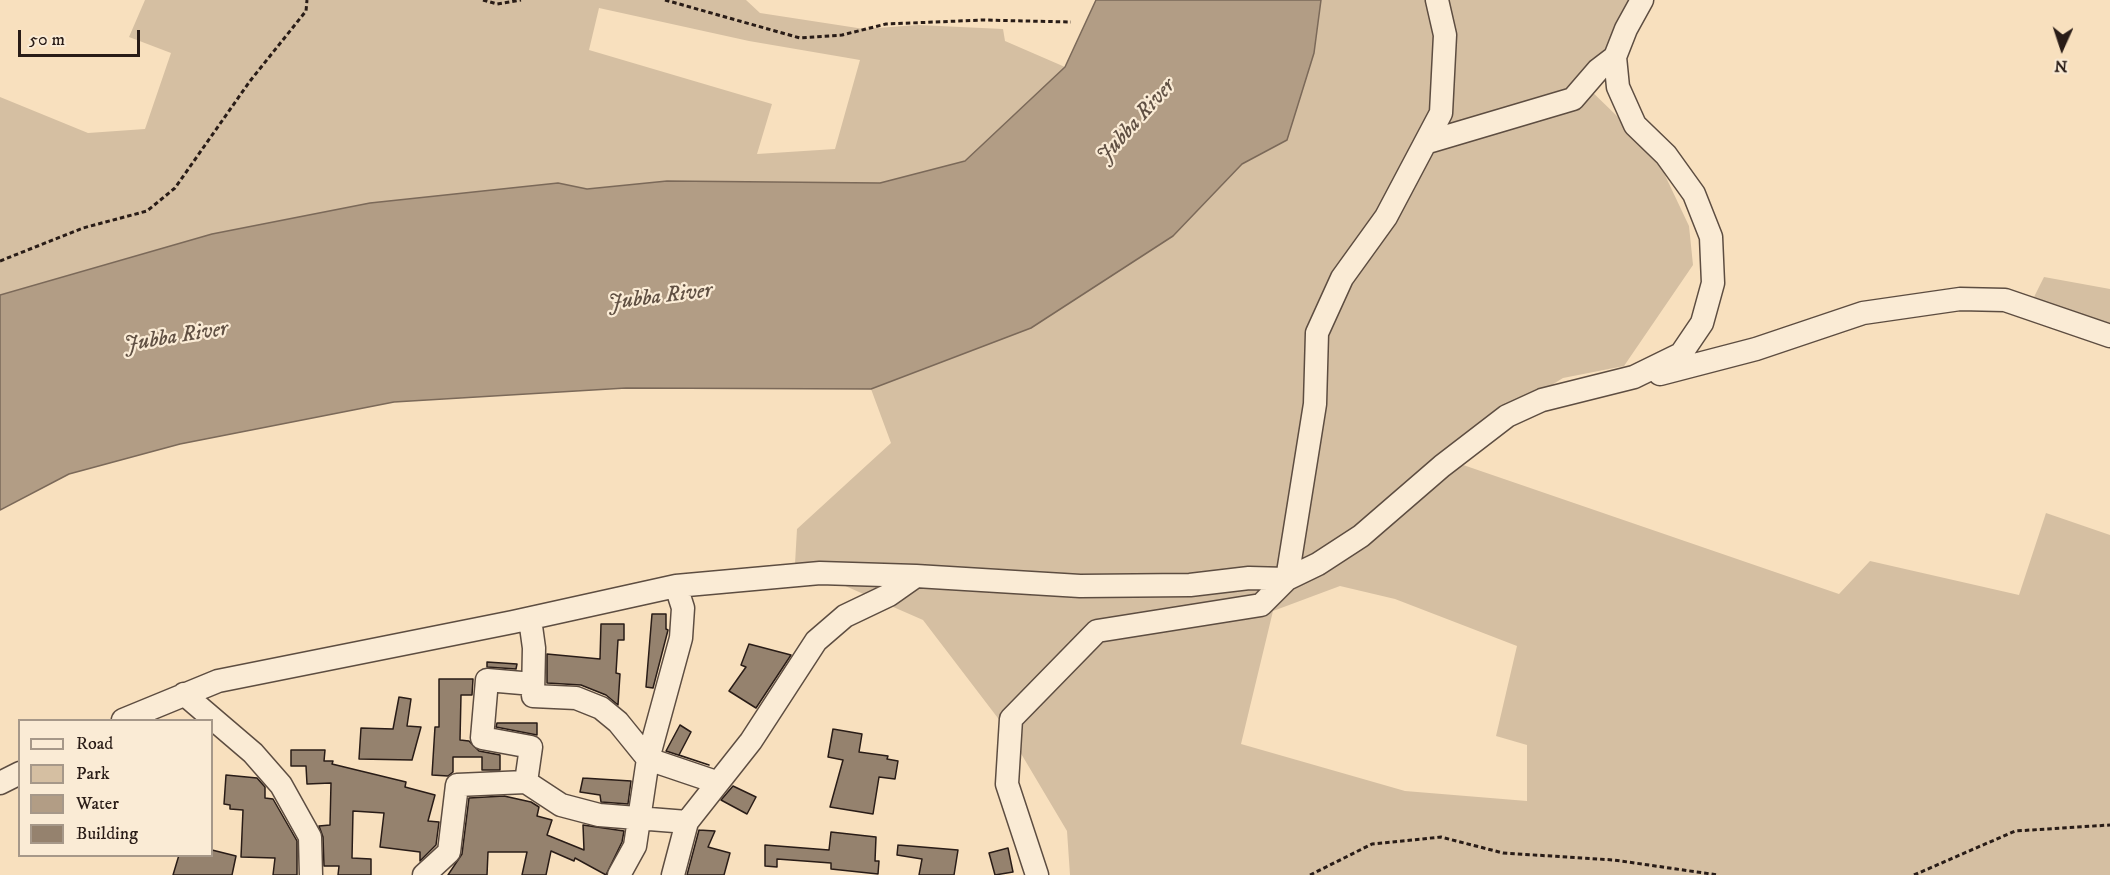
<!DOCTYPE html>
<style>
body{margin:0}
#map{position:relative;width:2110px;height:875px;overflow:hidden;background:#f8e0be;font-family:"IM FELL DW Pica",serif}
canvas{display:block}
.legend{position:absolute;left:18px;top:719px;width:195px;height:138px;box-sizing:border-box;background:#faebd5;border:2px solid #a69889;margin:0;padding:8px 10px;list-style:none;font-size:18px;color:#291c17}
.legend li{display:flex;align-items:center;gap:12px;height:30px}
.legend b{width:30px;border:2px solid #a69889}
.north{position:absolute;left:2032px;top:18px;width:60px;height:60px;-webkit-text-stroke:4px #faebd5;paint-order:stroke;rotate:183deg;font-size:16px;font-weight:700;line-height:24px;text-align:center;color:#291c17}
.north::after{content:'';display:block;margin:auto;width:21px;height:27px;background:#291c17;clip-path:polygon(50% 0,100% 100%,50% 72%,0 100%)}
.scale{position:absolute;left:18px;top:30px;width:122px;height:27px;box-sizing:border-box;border:3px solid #291c17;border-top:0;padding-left:8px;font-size:18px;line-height:21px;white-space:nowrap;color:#291c17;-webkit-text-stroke:4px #faebd5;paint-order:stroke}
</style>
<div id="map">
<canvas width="2110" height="875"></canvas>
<ul class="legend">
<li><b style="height:8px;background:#faebd5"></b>Road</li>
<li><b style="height:16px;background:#d5bfa2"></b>Park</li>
<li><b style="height:16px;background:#b29d85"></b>Water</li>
<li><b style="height:16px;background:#95826e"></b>Building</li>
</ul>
<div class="north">N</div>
<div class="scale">50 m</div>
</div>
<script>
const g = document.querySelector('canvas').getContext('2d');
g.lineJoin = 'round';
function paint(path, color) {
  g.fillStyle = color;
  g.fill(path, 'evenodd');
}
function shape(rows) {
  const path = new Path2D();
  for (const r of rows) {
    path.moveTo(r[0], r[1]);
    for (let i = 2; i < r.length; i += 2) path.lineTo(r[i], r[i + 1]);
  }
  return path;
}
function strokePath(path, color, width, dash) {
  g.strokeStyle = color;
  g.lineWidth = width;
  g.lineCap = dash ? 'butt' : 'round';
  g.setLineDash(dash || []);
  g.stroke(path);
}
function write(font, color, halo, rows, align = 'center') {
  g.font = font + ' "IM FELL DW Pica",serif';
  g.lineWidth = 4.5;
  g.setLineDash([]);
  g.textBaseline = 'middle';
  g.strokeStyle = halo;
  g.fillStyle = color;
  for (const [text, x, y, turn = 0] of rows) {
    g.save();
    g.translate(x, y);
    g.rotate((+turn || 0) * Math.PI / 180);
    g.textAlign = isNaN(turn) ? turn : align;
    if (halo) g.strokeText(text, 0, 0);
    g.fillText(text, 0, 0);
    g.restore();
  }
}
paint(shape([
 [145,0,746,0,760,13,864,29,918,25,1003,29,1005,41,1065,67,965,161,880,183,667,181,587,189,558,183,212,234,0,295,0,97,88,133,145,129,171,53,129,37],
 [599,8,749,41,860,60,835,149,757,154,772,104,589,50],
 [1321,0,1637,0,1583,83,1654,152,1689,226,1693,265,1624,366,1563,378,1437,456,1839,594,1870,561,2019,595,2046,513,2110,535,2110,875,1070,875,1067,831,1007,730,923,620,795,564,797,529,891,443,871,389,1031,328,1173,236,1242,164,1287,140,1314,53],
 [1340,586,1395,599,1517,646,1496,736,1527,745,1527,801,1405,791,1241,744,1273,611],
 [2044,277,2110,289,2110,338,2025,315]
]), '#d5bfa2');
const water = shape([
 [1096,0,1321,0,1314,53,1287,140,1242,164,1173,236,1031,328,871,389,626,388,394,402,180,444,69,474,0,510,0,295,212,234,370,203,558,183,587,189,667,181,880,183,965,161,1065,67,1096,0]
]);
paint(water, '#b29d85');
strokePath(water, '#7b6959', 1.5);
const building = shape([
 [652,614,666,614,666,629,668,630,653,688,646,687,652,614],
 [601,624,624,624,624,640,618,640,616,673,620,674,618,705,606,695,581,685,547,683,547,654,600,659,601,624],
 [749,644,791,655,756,708,729,691,746,667,741,665,749,644],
 [487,662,517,664,516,669,487,667,487,662],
 [439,679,473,679,472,695,461,695,460,740,469,741,479,751,500,755,500,770,482,770,482,757,453,757,453,772,448,776,432,775,435,727,439,727,439,679],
 [399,697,411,699,407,726,421,727,412,760,359,759,361,728,393,729,399,697],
 [497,723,537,723,537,735,496,727,497,723],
 [680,725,691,732,679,755,709,765,666,751,680,725],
 [833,729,862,734,859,752,888,756,887,759,898,761,895,779,879,777,873,814,830,807,843,760,828,757,833,729],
 [291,750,325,750,324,761,333,761,332,764,406,782,405,787,435,795,428,821,439,822,436,845,420,861,420,852,380,847,384,813,353,811,352,858,371,859,371,875,338,875,339,866,324,866,323,837,319,826,330,825,331,783,307,784,306,766,291,766,291,750],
 [226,775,257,778,265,787,265,798,273,799,297,841,297,875,273,875,275,858,241,857,243,810,230,809,230,805,224,804,226,775],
 [583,778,631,781,628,804,601,802,600,795,580,792,583,778],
 [733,786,756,797,747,814,721,800,733,786],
 [504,796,531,802,539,807,537,816,552,820,547,835,584,850,583,825,624,831,622,842,606,875,575,858,574,861,551,851,546,875,522,875,527,852,488,852,487,875,448,875,462,854,469,798,504,796],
 [699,830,715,831,708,847,730,853,724,875,687,875,699,830],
 [831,832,876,837,875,861,879,861,878,874,831,869,831,863,777,859,777,867,765,866,765,845,829,850,831,832],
 [898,845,958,850,954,875,919,875,922,859,897,855,898,845],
 [1008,848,1013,872,995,875,989,853,1008,848],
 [212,850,236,856,232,875,173,875,179,855,212,855,212,850]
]);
paint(building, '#95826e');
strokePath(building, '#291c17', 1.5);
const minor = shape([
 [1428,142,1573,99,1598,70,1615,57],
 [1660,374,1756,349,1863,313,1960,299,2005,300,2110,336],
 [530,619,534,648,533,696,576,698,601,708,618,722,648,759,716,782],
 [533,684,487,680,482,738,531,747,526,782,561,805,599,815,687,822],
 [184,694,253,753,281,785,310,837,311,875],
 [123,720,218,681,513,622,676,586,820,573,916,576],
 [0,783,20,773],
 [424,875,449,852,457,785,526,782],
 [619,875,635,846,648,759,681,638,683,608,676,586],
 [673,875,687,822,751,741,816,641,845,616,889,595,916,576,1080,586,1190,585,1249,578,1287,579,1318,564,1361,536,1442,466,1507,416,1542,400,1634,377,1681,354,1702,323,1713,283,1711,237,1694,194,1666,155,1635,125,1618,87,1615,57,1626,29,1642,0],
 [1037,875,1007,784,1011,719,1097,631,1261,605,1287,579,1315,404,1317,333,1342,278,1386,217,1441,113,1445,35,1437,0]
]);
strokePath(minor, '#5d4d41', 25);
strokePath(shape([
 [483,0,497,4,521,0],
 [665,0,800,38,842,35,886,24,983,20,1071,22],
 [0,261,83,228,147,211,175,188,250,81,306,11,307,0],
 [1310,875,1372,844,1441,837,1503,853,1614,860,1718,875],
 [1914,875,2015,831,2110,825]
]), '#291c17', 3, [4.5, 3]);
strokePath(minor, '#faebd5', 22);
write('italic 22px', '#605043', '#faebd5', [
 ["Jubba River",1137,122,-48],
 ["Jubba River",660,298,-7],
 ["Jubba River",176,338,-9]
]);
</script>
